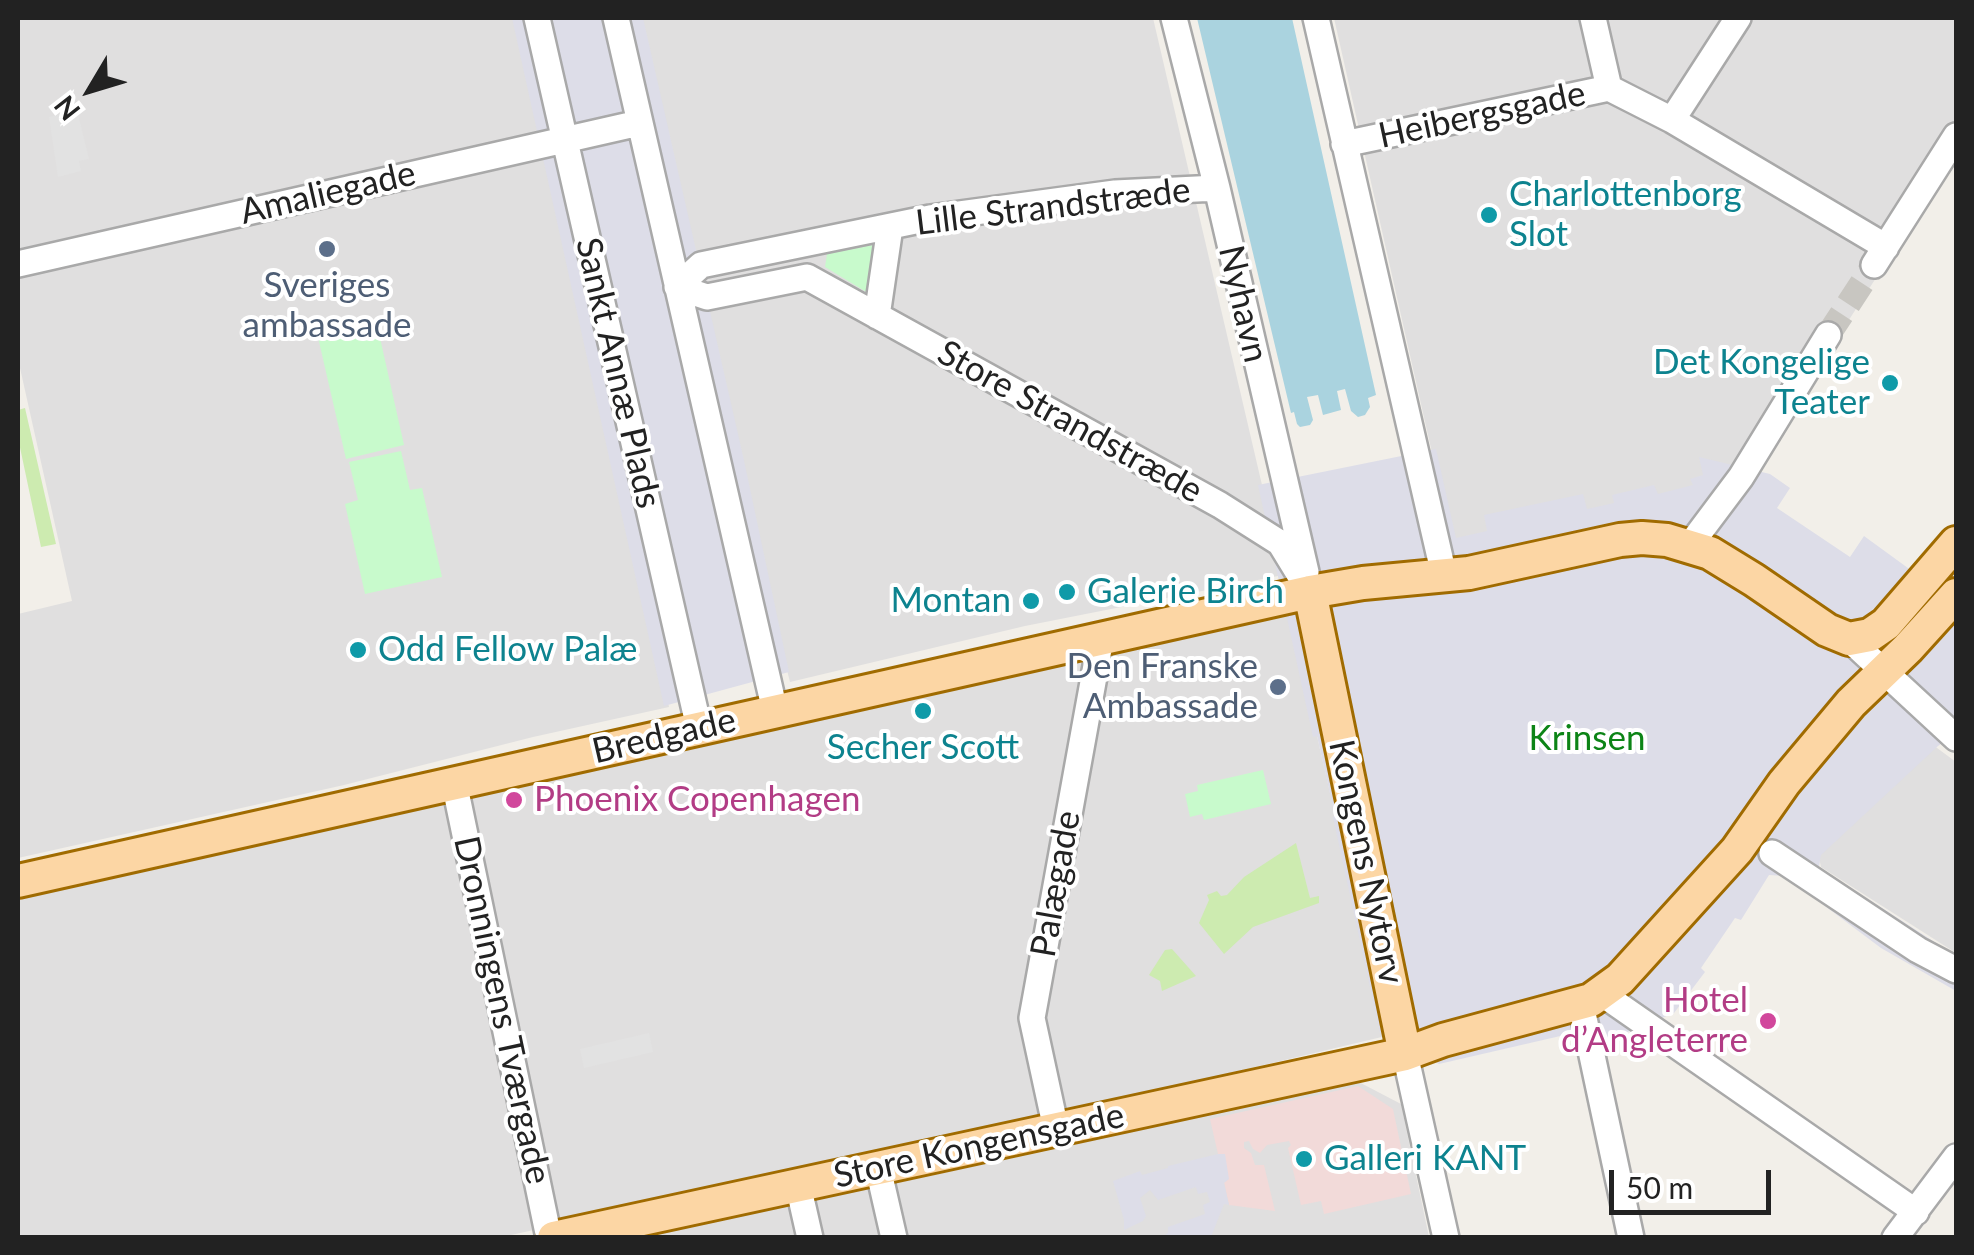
<!DOCTYPE html>
<meta charset="utf-8">
<style>
body{margin:0}
#map{position:relative;width:1974px;height:1255px;overflow:hidden;background:#f2efe9;font-family:Lato,sans-serif}
canvas{display:block}
.frame{position:absolute;inset:0;border:20px solid #222;pointer-events:none}
.north{position:absolute;left:40px;top:40px;width:100px;height:100px;-webkit-text-stroke:8px #fff;paint-order:stroke;rotate:232deg;font-size:28px;font-weight:700;line-height:40px;text-align:center;color:#222}
.north::after{content:'';display:block;margin:auto;width:35px;height:45px;background:#222;clip-path:polygon(50% 0,100% 100%,50% 72%,0 100%)}
.scale{position:absolute;left:1609px;top:1170px;width:162px;height:45px;box-sizing:border-box;border:5px solid #222;border-top:0;padding-left:12px;font-size:30px;line-height:35px;white-space:nowrap;color:#222;-webkit-text-stroke:8px #fff;paint-order:stroke}
</style>
<div id="map">
<canvas width="1974" height="1255"></canvas>
<div class="frame"></div>
<div class="north">N</div>
<div class="scale">50 m</div>
</div>
<script>
const g = document.querySelector('canvas').getContext('2d');
g.lineJoin = 'round';
function paint(path, color) {
  g.fillStyle = color;
  g.fill(path, 'evenodd');
}
function shape(rows) {
  const path = new Path2D();
  for (const r of rows) {
    path.moveTo(r[0], r[1]);
    for (let i = 2; i < r.length; i += 2) path.lineTo(r[i], r[i + 1]);
  }
  return path;
}
function strokePath(path, color, width, dash) {
  g.strokeStyle = color;
  g.lineWidth = width;
  g.lineCap = dash ? 'butt' : 'round';
  g.setLineDash(dash || []);
  g.stroke(path);
}
function write(font, color, halo, rows, align = 'center') {
  g.font = font + ' Lato,sans-serif';
  g.lineWidth = 8;
  g.setLineDash([]);
  g.textBaseline = 'middle';
  g.strokeStyle = halo;
  g.fillStyle = color;
  for (const [text, x, y, turn = 0] of rows) {
    g.save();
    g.translate(x, y);
    g.rotate((+turn || 0) * Math.PI / 180);
    g.textAlign = isNaN(turn) ? turn : align;
    if (halo) g.strokeText(text, 0, 0);
    g.fillText(text, 0, 0);
    g.restore();
  }
}
paint(shape([
 [18,18,517,18,636,543,669,707,533,737,344,785,18,858,18,614,72,601,18,359],
 [641,18,1153,18,1283,575,1025,626,790,682,736,467],
 [1334,18,1956,18,1956,154,1743,484,1453,546],
 [1288,610,1386,1036,1019,1123,502,1237,18,1237,18,900,686,742],
 [1933,745,1956,762,1956,953,1821,867,1818,852],
 [1355,1080,1401,1104,1429,1237,637,1238,1051,1150]
]), '#e0dfdf');
paint(shape([
 [1358,1086,1393,1109,1411,1194,1324,1214,1321,1201,1301,1205,1288,1148,1291,1145,1289,1141,1267,1145,1260,1153,1253,1149,1249,1141,1244,1142,1244,1148,1251,1153,1255,1165,1264,1165,1275,1211,1229,1205,1224,1182,1224,1154,1218,1154,1210,1119]
]), '#f2dad9');
paint(shape([
 [25,408,56,544,41,547,18,438,18,410],
 [1296,843,1310,898,1319,896,1319,903,1253,927,1224,954,1199,923,1209,900,1207,895,1217,891,1221,896,1227,895,1244,877],
 [1172,949,1196,976,1162,991,1160,981,1149,975,1165,950]
]), '#cdebb0');
paint(shape([
 [878,244,868,293,825,267,827,254],
 [376,320,404,445,346,459,317,333],
 [401,451,410,490,422,488,442,577,365,594,345,504,358,500,349,462],
 [1263,770,1271,804,1204,820,1202,814,1190,817,1185,794,1198,791,1197,785]
]), '#c8facc');
paint(shape([
 [77,110,89,159,79,161,81,171,58,177,49,117],
 [649,1033,653,1052,584,1068,580,1049]
]), '#e2e2e2');
paint(shape([
 [512,18,643,18,743,456,789,672,664,706],
 [1436,449,1456,538,1487,531,1484,515,1583,494,1587,509,1614,503,1612,495,1654,485,1658,494,1693,485,1690,479,1703,475,1699,457,1770,474,1790,488,1777,508,1850,557,1864,536,1956,603,1956,733,1938,746,1821,855,1819,867,1956,956,1956,991,1881,948,1785,876,1769,875,1741,920,1735,918,1701,968,1705,972,1674,1013,1620,1035,1604,1044,1569,1034,1439,1064,1380,1033,1333,817,1335,816,1317,736,1313,737,1258,485],
 [1218,1154,1225,1154,1229,1179,1224,1183,1229,1205,1224,1204,1211,1237,1162,1237,1168,1233,1168,1227,1205,1214,1203,1205,1210,1202,1207,1192,1198,1194,1196,1187,1158,1200,1150,1190,1140,1198,1146,1216,1143,1221,1124,1230,1124,1220,1113,1181,1140,1171,1142,1175,1168,1168,1168,1166]
]), '#dddde8');
paint(shape([
 [1197,18,1292,18,1376,395,1368,398,1370,407,1365,415,1358,417,1351,411,1345,389,1337,391,1341,410,1323,415,1318,395,1307,397,1313,420,1310,425,1300,427,1297,424,1294,412,1291,413]
]), '#aad3df');
strokePath(shape([
 [1828,335,1874,265]
]), '#c8c6c1', 25, [25, 12]);
const minor = shape([
 [537,18,699,728],
 [616,18,775,711],
 [1174,18,1217,188,1306,572],
 [1316,18,1444,575],
 [1593,18,1609,88],
 [1672,120,1738,18],
 [1344,144,1609,88,1672,120,1886,247],
 [1217,188,1115,193,930,218,701,265,677,287,707,297,807,277,1220,505,1280,543,1310,592],
 [18,264,639,123],
 [1874,265,1956,136],
 [877,316,890,227],
 [1690,545,1741,477,1828,335],
 [1849,639,1956,738],
 [454,782,549,1238],
 [1772,853,1918,950,1956,970],
 [1601,993,1916,1212],
 [1581,1004,1631,1238],
 [1405,1054,1446,1238],
 [1056,1129,1032,1018,1101,638],
 [878,1168,894,1238],
 [798,1185,810,1238],
 [1895,1238,1956,1157]
]);
const major = shape([
 [1310,592,1405,1054],
 [18,881,1310,592,1363,583,1469,573,1620,540,1642,538,1667,540,1710,553,1754,580,1827,630,1849,639,1870,635,1886,624,1956,543],
 [554,1238,1405,1054,1443,1040,1591,1000,1620,979,1737,850,1784,783,1851,703,1908,648,1956,595]
]);
strokePath(minor, '#a9a9a9', 30);
strokePath(major, '#a06b00', 38);
strokePath(minor, '#fff', 25);
strokePath(major, '#fcd6a4', 32);
for (const [x, y, r, color] of [
 [1489,215,10,"#0f9aa8"],
 [327,249,10,"#5c6f8a"],
 [1890,383,10,"#0f9aa8"],
 [1067,592,10,"#0f9aa8"],
 [1031,601,10,"#0f9aa8"],
 [358,650,10,"#0f9aa8"],
 [1278,687,10,"#5c6f8a"],
 [923,711,10,"#0f9aa8"],
 [514,800,10,"#d1479c"],
 [1768,1021,10,"#d1479c"],
 [1304,1159,10,"#0f9aa8"]
]) {
  const dot = new Path2D();
  dot.arc(x, y, r, 0, 2 * Math.PI);
  g.fillStyle = color;
  g.fill(dot);
  strokePath(dot, '#fff', 4);
}
write('35px', '#222', '#fff', [
 ["Heibergsgade",1482,115,-12],
 ["Amaliegade",328,193,-13],
 ["Lille Strandstræde",1053,207,-7],
 ["Nyhavn",1243,304,77],
 ["Sankt Annæ Plads",618,373,77],
 ["Store Strandstræde",1070,422,29],
 ["Bredgade",664,736,-13],
 ["Kongens Nytorv",1366,862,78],
 ["Palægade",1056,884,-80],
 ["Dronningens Tværgade",502,1010,78],
 ["Store Kongensgade",979,1146,-12]
]);
write('35px', '#0d838f', '#fff', [
 ["Charlottenborg",1509,195],
 ["Slot",1509,235],
 ["Det Kongelige",1870,363,"right"],
 ["Teater",1870,403,"right"],
 ["Galerie Birch",1087,592],
 ["Montan",1011,601,"right"],
 ["Odd Fellow Palæ",378,650],
 ["Secher Scott",923,748,"center"],
 ["Galleri KANT",1324,1159]
], 'left');
write('35px', '#4e5e75', '#fff', [
 ["Sveriges",327,286],
 ["ambassade",327,326],
 ["Den Franske",1258,667,"right"],
 ["Ambassade",1258,707,"right"]
]);
write('35px', '#0c8416', '#fff', [
 ["Krinsen",1587,739]
]);
write('35px', '#b23c85', '#fff', [
 ["Phoenix Copenhagen",534,800],
 ["Hotel",1748,1001,"right"],
 ["d’Angleterre",1748,1041,"right"]
], 'left');
</script>
